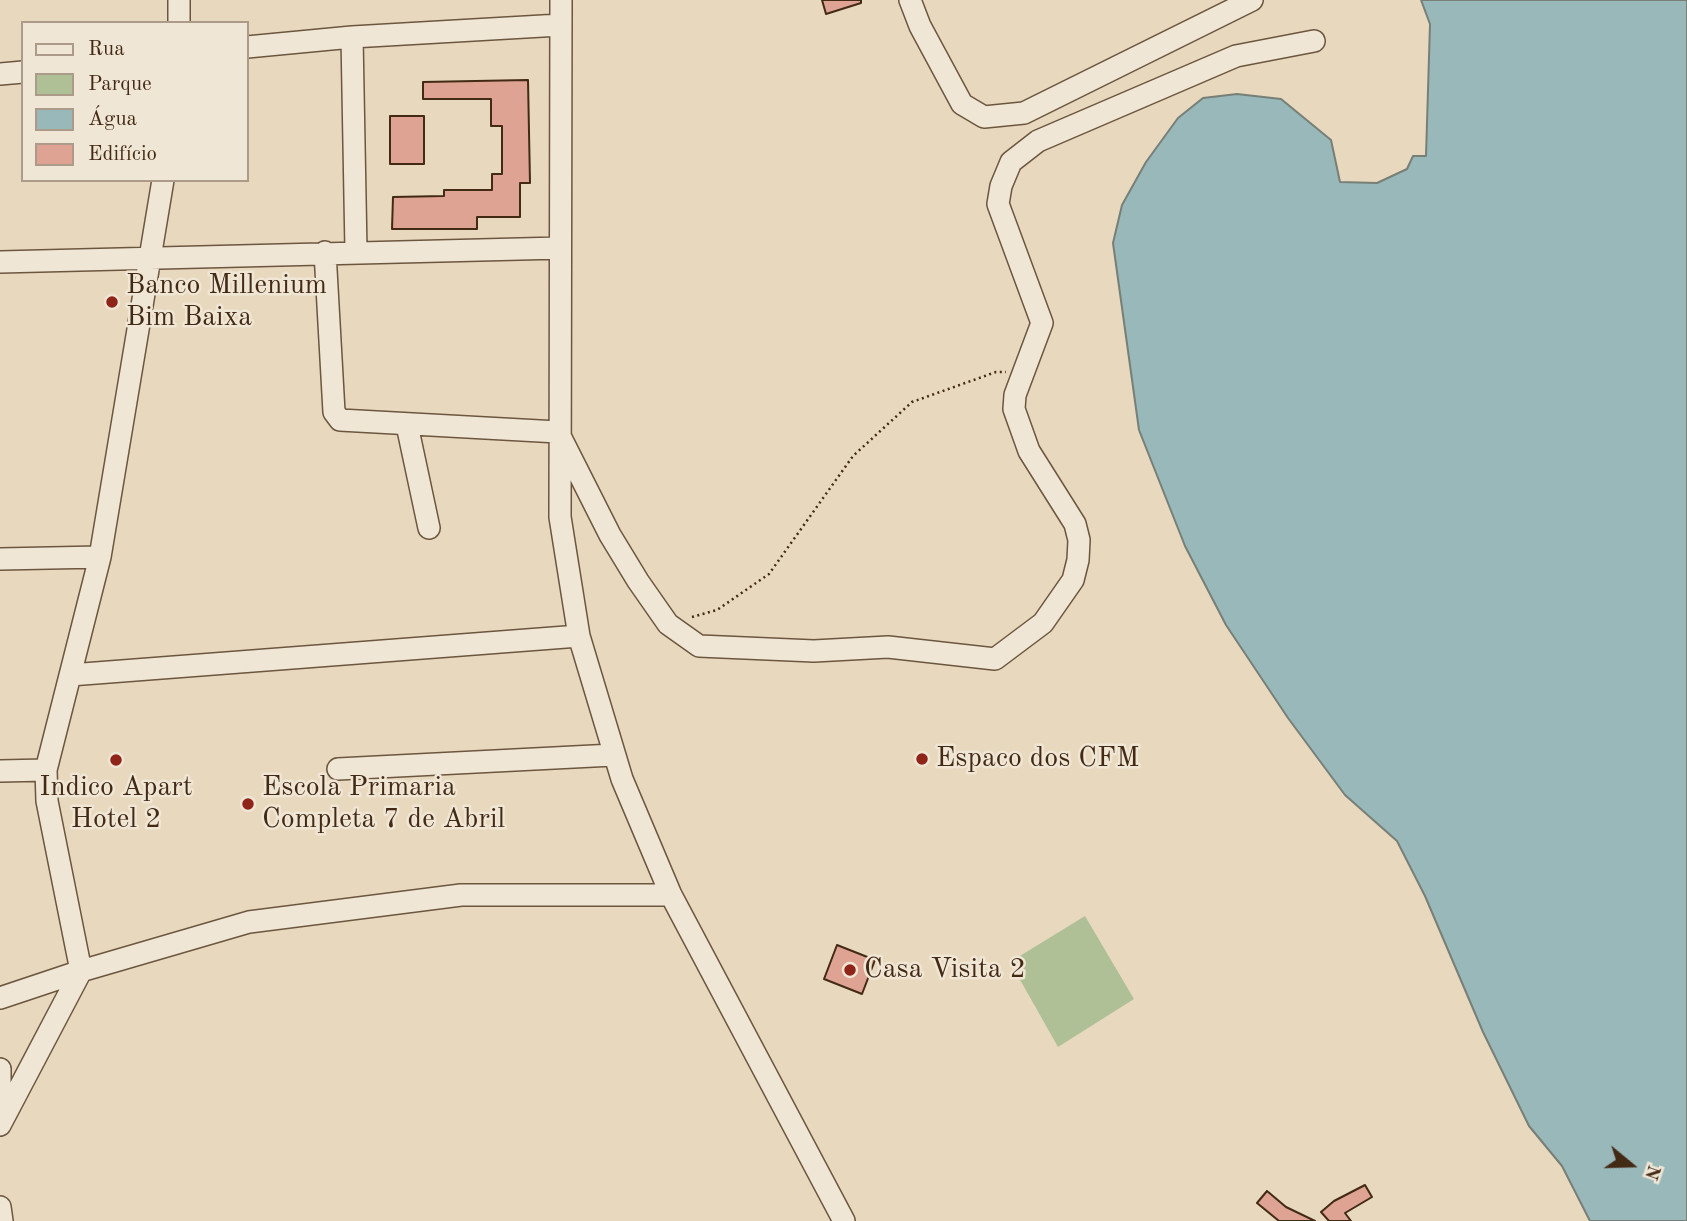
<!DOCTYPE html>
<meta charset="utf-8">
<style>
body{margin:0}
#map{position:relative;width:1687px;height:1221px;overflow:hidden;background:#e8d8be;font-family:"Old Standard TT",serif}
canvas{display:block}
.legend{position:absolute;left:21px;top:21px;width:228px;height:161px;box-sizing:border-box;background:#f0e6d5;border:2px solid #ab9b88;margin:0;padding:9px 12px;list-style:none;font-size:21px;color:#432a15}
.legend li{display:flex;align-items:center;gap:14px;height:35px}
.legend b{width:35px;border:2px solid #ab9b88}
.north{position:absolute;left:1596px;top:1130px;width:70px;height:70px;-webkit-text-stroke:5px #f0e6d5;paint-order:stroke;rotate:109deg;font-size:19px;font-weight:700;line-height:28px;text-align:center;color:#432a15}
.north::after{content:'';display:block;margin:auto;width:24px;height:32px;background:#432a15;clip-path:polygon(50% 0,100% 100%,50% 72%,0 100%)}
</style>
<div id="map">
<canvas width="1687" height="1221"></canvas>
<ul class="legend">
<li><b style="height:9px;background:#f0e6d5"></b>Rua</li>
<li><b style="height:19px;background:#b0c096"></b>Parque</li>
<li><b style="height:19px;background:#99b8b9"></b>Água</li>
<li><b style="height:19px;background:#dea393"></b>Edifício</li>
</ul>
<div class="north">N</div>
</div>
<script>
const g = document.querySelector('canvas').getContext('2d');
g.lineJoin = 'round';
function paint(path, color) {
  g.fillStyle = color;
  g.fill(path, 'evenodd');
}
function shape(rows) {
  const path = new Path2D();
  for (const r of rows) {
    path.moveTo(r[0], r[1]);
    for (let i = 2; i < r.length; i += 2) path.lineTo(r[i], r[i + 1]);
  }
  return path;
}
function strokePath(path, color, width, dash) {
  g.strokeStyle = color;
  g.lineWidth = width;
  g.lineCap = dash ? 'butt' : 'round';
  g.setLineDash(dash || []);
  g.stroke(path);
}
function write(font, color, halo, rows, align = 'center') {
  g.font = font + ' "Old Standard TT",serif';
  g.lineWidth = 5;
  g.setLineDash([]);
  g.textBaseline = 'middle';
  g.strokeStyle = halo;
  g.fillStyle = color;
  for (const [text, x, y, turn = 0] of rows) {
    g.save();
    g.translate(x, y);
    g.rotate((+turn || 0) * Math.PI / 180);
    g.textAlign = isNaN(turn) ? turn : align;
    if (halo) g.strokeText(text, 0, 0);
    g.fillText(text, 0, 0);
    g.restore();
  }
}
paint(shape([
 [1085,916,1134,999,1058,1047,1010,962]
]), '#b0c096');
const water = shape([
 [1421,0,1687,0,1687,1221,1590,1221,1562,1166,1529,1126,1483,1032,1425,896,1397,841,1345,795,1288,718,1226,625,1185,546,1139,430,1113,243,1122,205,1146,162,1178,118,1203,98,1237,94,1281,99,1331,140,1340,182,1377,183,1407,169,1413,156,1426,156,1430,24,1421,0]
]);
paint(water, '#99b8b9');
strokePath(water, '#777f77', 2);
const building = shape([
 [822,0,861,0,861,3,826,14,822,0],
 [528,80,530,183,520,183,520,217,477,217,477,229,392,229,393,197,444,196,444,190,492,190,492,174,502,174,502,126,491,126,491,99,423,99,423,82,528,80],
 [390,116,424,116,424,164,390,164,390,116],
 [837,945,875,960,862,994,824,979,837,945],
 [1365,1185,1372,1197,1345,1213,1351,1221,1329,1221,1321,1212,1334,1201,1365,1185],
 [1267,1191,1286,1207,1315,1221,1279,1221,1257,1203,1267,1191]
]);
paint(building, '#dea393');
strokePath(building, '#432a15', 2);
const minor = shape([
 [561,0,560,517,579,636,622,779,671,895,844,1221],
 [910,0,920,26,962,104,984,117,1024,113,1252,0],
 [179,23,179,0],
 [352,37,356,251],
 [247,47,352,37,560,25],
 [0,74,23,72],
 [325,252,334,412,340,420,558,432,610,535,638,581,668,624,699,646,814,651,888,647,995,659,1043,623,1073,580,1078,560,1079,540,1075,524,1029,451,1014,409,1015,395,1042,323,998,204,1001,186,1011,162,1038,141,1236,56,1314,41],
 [0,262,560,248],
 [407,425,429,528],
 [0,559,100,557],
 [70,675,579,636],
 [338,769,613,755],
 [0,771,46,770],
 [0,998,81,971,249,922,461,895,671,895],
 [0,1069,0,1107],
 [0,1125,81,971,47,801,46,770,100,557,163,180],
 [0,1207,2,1221]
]);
strokePath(minor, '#6c563f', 24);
strokePath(shape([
 [692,617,717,610,769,574,853,456,912,402,996,372,1006,372]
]), '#432a15', 2.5, [2, 3.5]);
strokePath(minor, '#f0e6d5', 21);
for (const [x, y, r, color] of [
 [112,302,7,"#8f2418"],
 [922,759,7,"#8f2418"],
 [116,760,7,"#8f2418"],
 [248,804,7,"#8f2418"],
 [850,970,7,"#8f2418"]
]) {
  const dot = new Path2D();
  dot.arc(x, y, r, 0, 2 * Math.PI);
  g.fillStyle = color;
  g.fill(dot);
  strokePath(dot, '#f0e6d5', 2.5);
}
write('28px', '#432a15', '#f0e6d5', [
 ["Banco Millenium",126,286],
 ["Bim Baixa",126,318],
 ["Espaco dos CFM",936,759],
 ["Indico Apart",116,788,"center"],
 ["Hotel 2",116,820,"center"],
 ["Escola Primaria",262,788],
 ["Completa 7 de Abril",262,820],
 ["Casa Visita 2",864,970]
], 'left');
</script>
